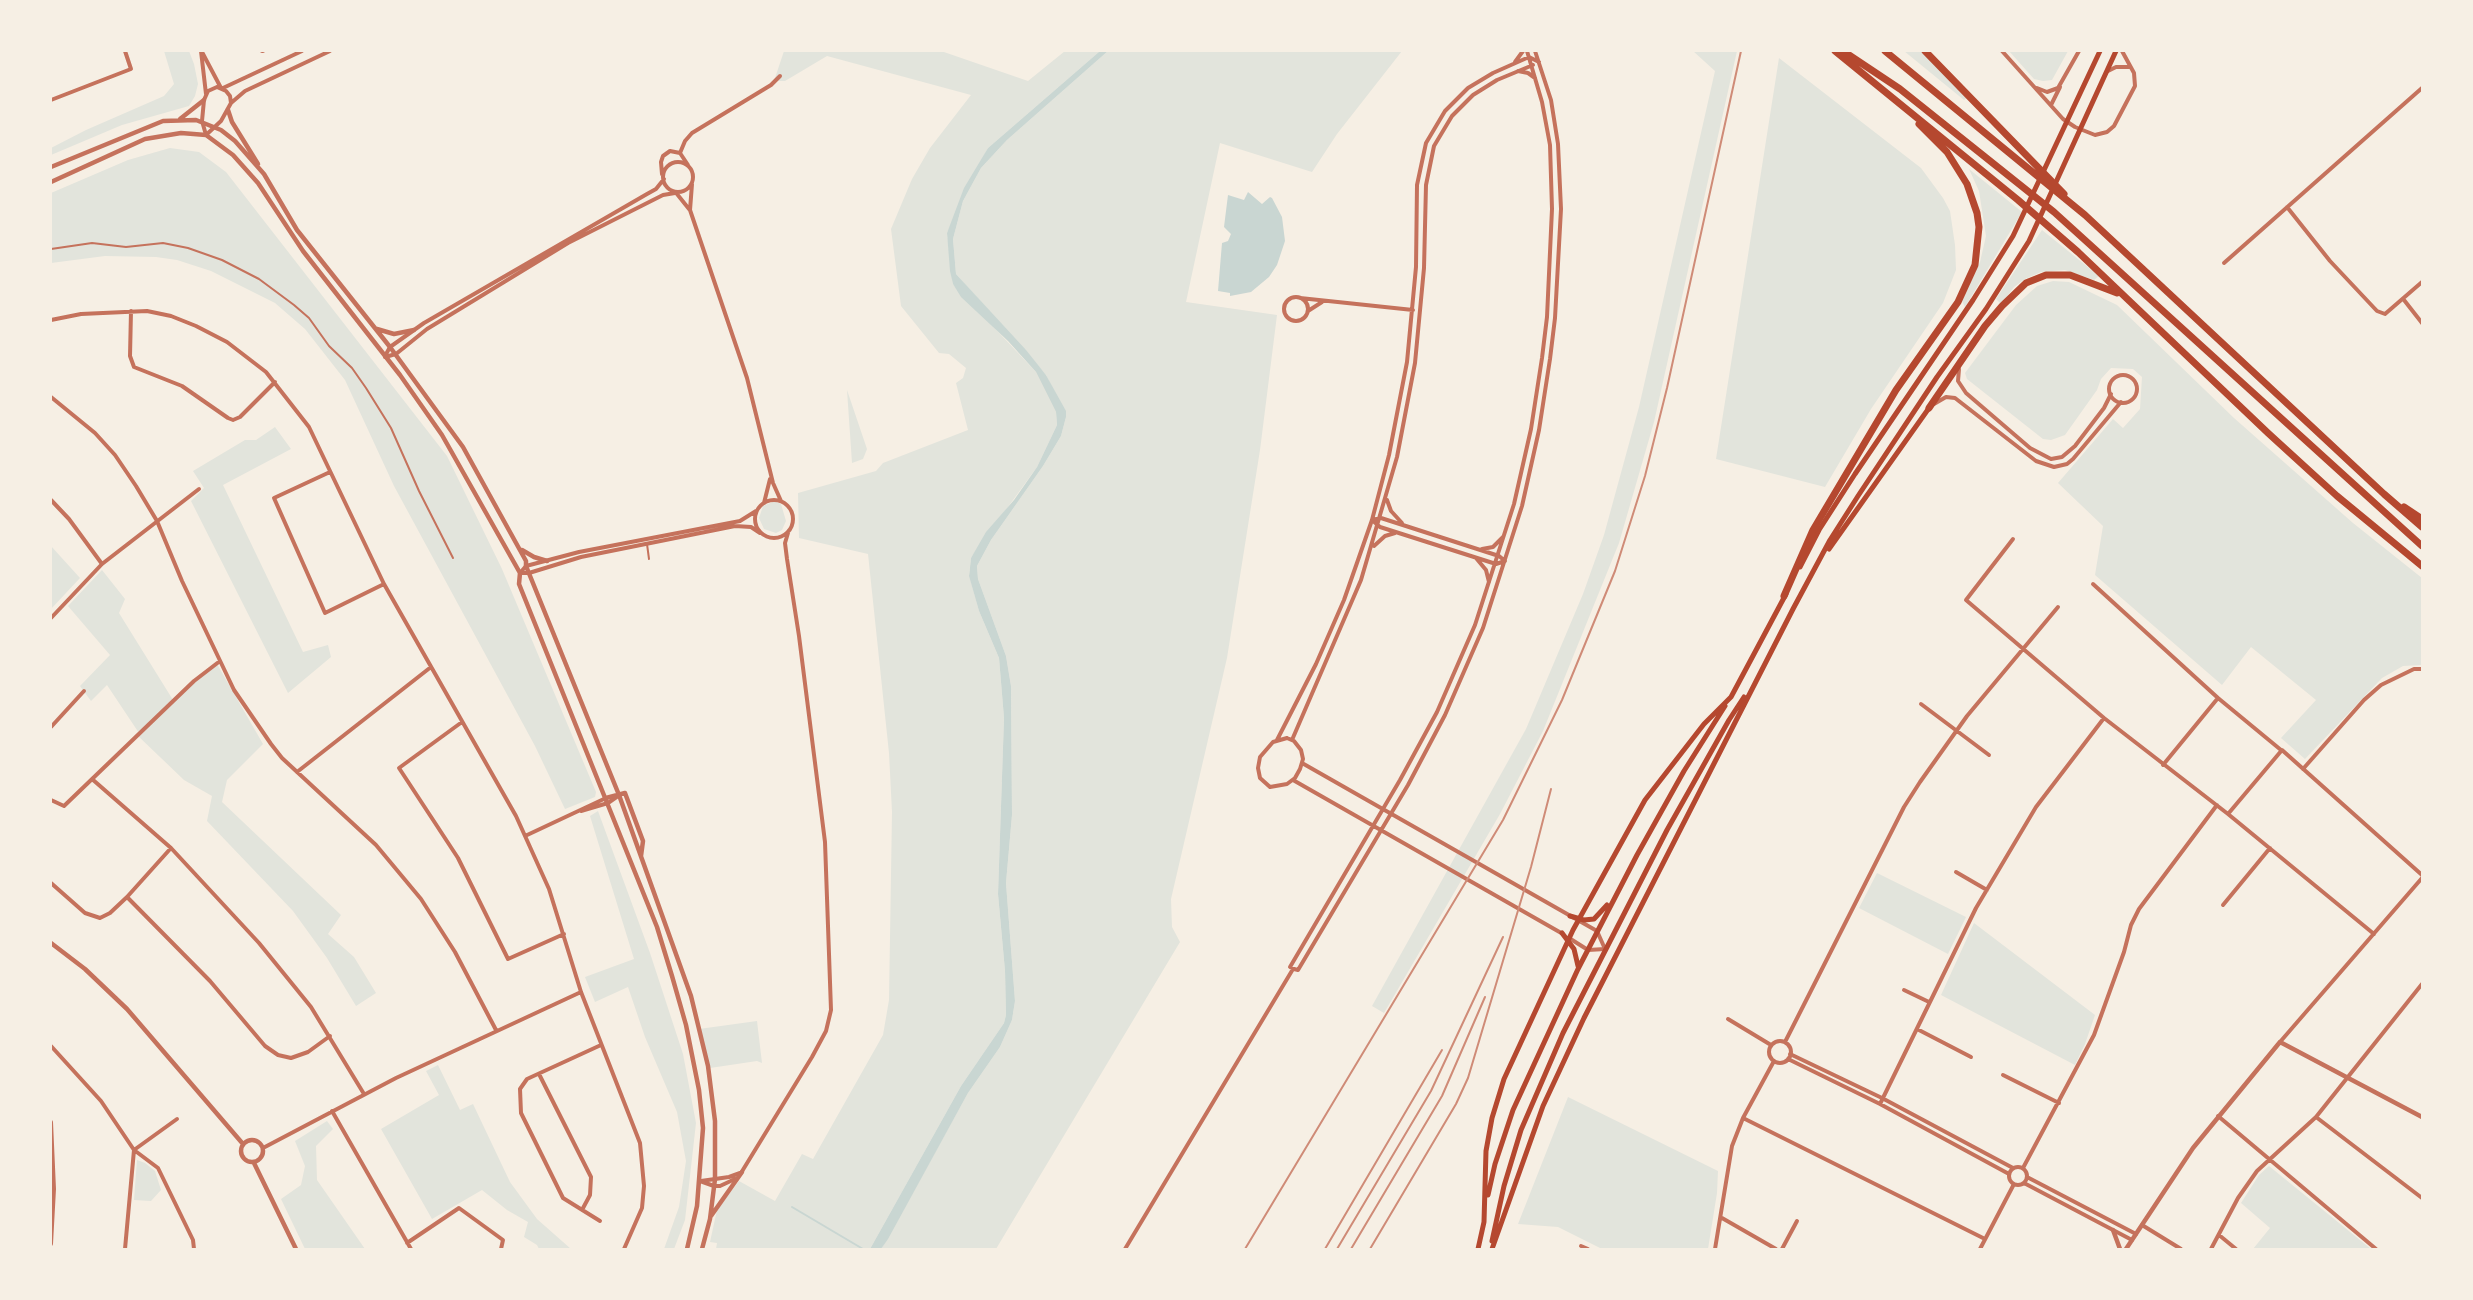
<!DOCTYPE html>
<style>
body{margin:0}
#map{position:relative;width:2473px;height:1300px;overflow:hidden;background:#f6efe4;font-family:"PT Sans Narrow",sans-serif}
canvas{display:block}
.frame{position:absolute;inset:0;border:52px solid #f6efe4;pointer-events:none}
</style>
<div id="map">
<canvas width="2473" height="1300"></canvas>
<div class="frame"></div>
</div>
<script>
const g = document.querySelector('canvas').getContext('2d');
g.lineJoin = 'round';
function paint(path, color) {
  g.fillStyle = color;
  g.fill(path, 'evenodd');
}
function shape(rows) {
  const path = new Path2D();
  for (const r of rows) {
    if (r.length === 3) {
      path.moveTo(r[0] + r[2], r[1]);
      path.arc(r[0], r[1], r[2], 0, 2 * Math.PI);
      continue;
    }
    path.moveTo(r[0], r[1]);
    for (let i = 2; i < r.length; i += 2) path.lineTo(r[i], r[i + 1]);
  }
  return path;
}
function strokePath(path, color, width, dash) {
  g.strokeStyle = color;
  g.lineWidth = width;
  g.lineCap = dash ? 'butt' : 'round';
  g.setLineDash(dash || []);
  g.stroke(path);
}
paint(shape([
 [164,51,189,51,194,64,198,84,195,96,189,106,122,125,51,155,51,148,86,130,164,96,174,84],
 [784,51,941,51,1028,81,1065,51,1100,51,988,148,947,233,953,284,1036,372,1056,412,1057,425,1037,467,971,558,969,575,979,611,999,658,1004,718,998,894,1005,971,1006,1015,1004,1023,961,1086,870,1249,716,1249,717,1243,710,1242,717,1210,739,1181,775,1201,802,1154,813,1159,883,1035,889,1000,892,812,889,753,868,554,799,538,798,493,876,471,883,463,968,430,956,383,963,378,966,368,949,354,939,353,901,306,891,229,912,179,930,148,971,95,827,56,785,81,774,81],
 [1108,51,1402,51,1337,134,1312,172,1220,143,1186,302,1277,315,1260,450,1227,658,1171,899,1172,927,1180,942,996,1249,881,1249,968,1093,1000,1047,1012,1020,1015,1001,1006,883,1012,815,1011,686,1006,656,978,579,977,566,991,540,1043,466,1061,436,1066,417,1046,375,956,274,953,239,963,201,981,168,1007,140],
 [1693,51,1737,51,1654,422,1619,543,1543,731,1500,814,1384,1013,1372,1006,1526,729,1583,594,1604,535,1639,407,1715,71],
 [1904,51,1921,51,1968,97,1964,100],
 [2009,51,2068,51,2052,80,2043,81,2034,79],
 [1779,58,1921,168,1943,198,1950,211,1955,245,1956,270,1943,303,1871,409,1825,487,1716,459],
 [170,148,199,152,226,172,447,456,502,569,596,792,595,797,565,809,535,746,394,486,345,380,305,329,275,303,211,271,177,260,156,257,105,256,51,263,51,193,128,160],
 [1969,169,2022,212,1965,307,1962,301,1980,262,1986,236,1979,191],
 [2042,230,2099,276,2094,280,2065,270,2041,272,2025,279,2014,287,2001,304,1996,299],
 [2053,281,2069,282,2117,305,2234,418,2353,523,2422,578,2422,665,2403,666,2382,678,2305,759,2281,738,2316,700,2251,647,2222,685,2095,575,2103,526,2058,483,2113,419,2123,428,2140,409,2142,377,2133,369,2111,368,2101,379,2097,390,2065,435,2051,440,2043,439,1967,379,1965,373,2016,305,2037,286],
 [847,390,867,449,863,459,852,463],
 [275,427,291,449,223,485,303,652,328,645,331,657,288,693,191,501,204,488,193,471,245,440,256,440],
 [775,501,781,504,786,521,782,530,776,533,764,529,759,518,763,506],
 [51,546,80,578,51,609],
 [102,570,125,599,119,613,173,700,217,664,263,744,227,780,222,802,341,915,328,934,354,957,376,993,356,1006,327,958,293,911,207,821,212,796,184,780,137,735,139,733,107,685,91,701,80,686,110,655,68,606],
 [598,811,650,953,683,1054,696,1123,685,1220,674,1249,664,1249,679,1207,686,1161,677,1112,645,1037,628,987,595,1002,585,977,634,959,590,816],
 [1877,873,1966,917,1948,954,1859,908],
 [1974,923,2095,1015,2085,1044,2075,1065,1941,995],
 [757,1021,762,1063,757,1061,710,1068,699,1029],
 [438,1065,460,1110,473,1104,510,1182,537,1219,571,1249,539,1249,537,1245,524,1237,528,1222,507,1210,482,1190,432,1219,381,1129,439,1095,426,1071],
 [1568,1097,1718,1171,1717,1193,1708,1249,1602,1249,1558,1227,1518,1224],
 [327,1121,333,1129,316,1146,317,1180,365,1249,305,1249,281,1199,301,1185,305,1166,295,1141],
 [137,1160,145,1163,155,1171,161,1190,151,1201,134,1200],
 [2269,1166,2371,1249,2253,1249,2270,1228,2241,1203,2259,1175]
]), '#e2e4dc');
paint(shape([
 [1100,51,1108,51,1007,140,981,168,963,201,953,239,956,274,1026,350,1046,375,1066,411,1066,417,1061,436,1043,466,991,540,977,566,978,579,1006,656,1011,686,1012,815,1006,883,1015,1001,1012,1020,1000,1047,968,1093,888,1239,881,1249,870,1249,961,1086,1004,1023,1006,1015,1005,971,998,894,1004,718,999,658,979,611,969,576,971,558,986,532,1014,500,1037,467,1057,425,1056,412,1036,372,1008,341,961,297,953,284,950,271,947,233,964,188,988,148],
 [1248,192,1262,204,1270,197,1272,198,1282,217,1285,241,1277,265,1269,277,1251,292,1230,296,1230,293,1218,291,1222,243,1228,241,1231,234,1224,227,1228,195,1244,200]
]), '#c9d6d2');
strokePath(shape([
 [792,1207,863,1249]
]), '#c9d6d2', 2);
strokePath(shape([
 [51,249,92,243,126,247,163,243,188,248,222,260,259,279,294,305,309,318,329,346,352,368,366,388,391,428,419,491,453,558],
 [647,544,649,559]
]), '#c5725c', 2);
strokePath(shape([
 [201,51,206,94],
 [262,51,263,51],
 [2002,51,2063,119,2075,127,2095,135,2107,132,2114,126,2135,86,2134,73,2122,51],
 [202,52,221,88],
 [1515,62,1523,51],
 [1518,71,1528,73,1535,78],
 [2108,71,2116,67,2129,67],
 [217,87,226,91,230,96,231,103,221,121,206,135,202,121,204,100,208,91,217,87],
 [223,88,302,51],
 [2037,88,2047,92,2058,88,2079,51],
 [51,100,131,69,125,51],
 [231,103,245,91,330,51],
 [2051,105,2060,87],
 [680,153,685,141,692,133,771,85,780,76],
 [678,177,15],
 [662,174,661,162,663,156,670,151,680,153,688,165],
 [692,184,690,210,747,378,773,483,781,501],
 [677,194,689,209],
 [2287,207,2330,261,2377,311,2385,314,2422,282],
 [2224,263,2422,88],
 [1296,309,12],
 [1300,298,1413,310],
 [2404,300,2422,323],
 [131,311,130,356,134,367,182,386,228,418,233,420,240,417,275,382],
 [1308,311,1322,302],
 [51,320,81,314,147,311,171,316,196,326,227,342,266,372,309,427,384,584,516,816,549,889,581,992,640,1143,644,1186,642,1208,624,1249],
 [385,356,390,347,424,323,647,194,656,189,664,179],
 [385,357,396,354,427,329,568,243,663,195,675,193],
 [1959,369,1958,381,1966,393,2030,448,2051,459,2062,457,2075,446,2104,408,2111,394],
 [2123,389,14],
 [51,397,95,433,115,455,136,486,157,521,182,581,234,690,271,744,282,758,376,845,421,899,455,952,496,1030],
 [1934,404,1946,397,1955,398,2036,461,2054,467,2067,464,2073,459,2121,402],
 [330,472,274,498,325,613,384,584],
 [774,519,19],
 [51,500,69,519,102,564],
 [1387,500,1391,511,1402,523],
 [764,503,770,479],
 [1372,520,1380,527,1496,564,1505,561],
 [1372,520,1381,518,1499,556,1505,561],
 [2013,539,1966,600,2104,718,2228,814,2374,934],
 [1374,546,1385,536,1395,533],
 [1482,549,1493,547,1503,537],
 [1476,558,1486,570,1489,582],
 [520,573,529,573,581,557,735,526,751,527,760,533],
 [520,573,526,566,579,552,740,521,756,511],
 [2093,584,2218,698,2281,750],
 [51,618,102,564,199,489],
 [1921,704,1989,755],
 [462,722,399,768,458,858,508,959,564,934],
 [51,727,84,691],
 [1287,738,1294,741,1301,750,1303,759,1300,769,1295,778,1287,784,1270,787,1260,778,1258,768,1260,757,1273,742,1287,738],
 [1277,740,1316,664,1344,600,1372,520,1389,455,1407,362,1416,267,1417,185,1426,143,1445,111,1468,88,1493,73,1529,57,1539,62],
 [1292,740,1361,580,1397,457,1415,363,1424,268,1426,185,1434,146,1452,116,1473,95,1497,80,1533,65],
 [1302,763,1597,931,1605,949,1588,950,1569,938],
 [2163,765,2218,698],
 [2303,769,2364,700,2381,685,2414,669,2422,669],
 [297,772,431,667],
 [1293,780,1563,934],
 [51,800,64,806,194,681,220,661],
 [581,811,608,803,618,796],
 [2228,814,2282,750,2422,875],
 [525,836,606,798],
 [171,848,259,943,311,1007,364,1094],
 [1956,872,1987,890],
 [51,883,85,913,100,918,110,913,127,897,171,848,92,779],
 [127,897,210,981,265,1046,278,1055,291,1058,308,1052,330,1036],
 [2223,905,2270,848],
 [1294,969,1298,970,1408,785,1445,715,1483,628,1522,506,1539,430,1550,359,1555,318,1561,209,1558,144,1551,100,1535,51],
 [1294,969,1290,967,1400,780,1437,712,1475,625,1514,504,1531,429,1542,358,1547,317,1552,209,1550,145,1542,102,1527,51],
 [1904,990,1929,1002],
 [1728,1019,1771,1045],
 [1917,1029,1971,1057],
 [1780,1052,11],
 [1785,1042,1904,807,1920,782,1967,716,2058,607],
 [2280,1042,2422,878],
 [51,1046,101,1101,134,1150,158,1168,193,1240,194,1249],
 [1790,1054,1882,1098,2013,1168],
 [1788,1059,1880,1104,2009,1174],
 [539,1074,591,1177,590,1195,582,1210],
 [2003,1075,2059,1103],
 [1880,1104,1976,908,2036,807,2104,718],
 [332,1111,411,1249],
 [2218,1116,2376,1249],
 [2316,1117,2422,1198],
 [1743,1118,1985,1239],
 [51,1122,54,1189,51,1244],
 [263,1148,396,1078,581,992],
 [134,1150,177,1119],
 [2018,1176,9],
 [2023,1168,2094,1035,2124,952,2131,925,2139,909,2217,805],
 [741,1173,812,1057,826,1031,831,1010,825,842,799,636,787,559,785,543,788,533],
 [2027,1177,2136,1234],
 [700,1181,714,1186,720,1186,735,1179],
 [701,1181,729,1177,740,1173],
 [2024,1183,2132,1240],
 [1722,1218,1776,1249],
 [600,1221,563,1198,521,1113,520,1089,527,1079,601,1045],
 [2142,1225,2181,1249],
 [2219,1235,2236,1249],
 [407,1243,459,1208,503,1240,501,1249],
 [1581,1246,1588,1249],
 [125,1249,134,1150],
 [1125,1249,1293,969],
 [1715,1249,1732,1146,1743,1118,1774,1061],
 [1782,1249,1797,1221],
 [1980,1249,2014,1184],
 [2211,1249,2238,1198,2257,1171,2316,1117,2422,984]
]), '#c5725c', 4);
strokePath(shape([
 [228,110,232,122,258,164],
 [180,119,204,100],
 [51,167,163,121,196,120,221,130,235,141,264,174,297,230,390,347,463,447,526,561,526,566,619,795,691,996,708,1066,715,1121,715,1179,710,1219,702,1249],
 [51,182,145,139,181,133,206,135,233,155,258,183,303,251,400,375,442,435,520,573,519,584,657,927,672,976,686,1025,699,1090,703,1128,697,1206,687,1249],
 [377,329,394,334,414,330],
 [522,550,534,557,547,561],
 [606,798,625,793,643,841,641,856],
 [51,943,85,969,127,1009,243,1144],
 [252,1151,11],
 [254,1163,296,1249],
 [711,1216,742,1172],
 [2113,1230,2120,1249],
 [2126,1249,2193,1148,2280,1042,2422,1117]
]), '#c5725c', 4.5);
strokePath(shape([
 [1829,549,1929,408],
 [1800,567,1819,530,1855,474,1973,300,2013,236,2100,51],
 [1570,916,1584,920,1594,919,1607,905],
 [1562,933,1574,949,1578,966],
 [1488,1195,1495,1164,1513,1110,1578,969,1637,855,1684,771,1725,706],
 [1492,1241,1504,1186,1521,1130,1563,1033,1667,830,1729,720,1744,697],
 [1478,1249,1484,1222,1486,1151,1492,1118,1504,1079,1573,930,1645,800,1704,724,1731,697,1786,594],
 [1492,1249,1543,1106,1584,1018,1793,609,1830,540,1858,496,1937,377,1986,309,2029,241,2116,51]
]), '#b5482f', 5);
strokePath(shape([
 [1835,51,2018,200,2078,252,2268,433,2337,496,2422,566],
 [1843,51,1900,89,2054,212,2422,546],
 [1885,51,2085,215,2384,494,2422,527],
 [1925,51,2064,194],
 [1929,408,1985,326,2002,306,2026,283,2046,275,2070,275,2117,293],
 [2404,507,2422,519],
 [1784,596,1813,530,1896,390,1958,302,1975,265,1979,227,1977,213,1967,184,1947,152,1919,124]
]), '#b5482f', 7);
strokePath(shape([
 [1245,1249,1503,820,1562,700,1615,571,1645,476,1667,388,1741,51],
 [1325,1249,1442,1050],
 [1337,1249,1431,1091,1503,937],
 [1351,1249,1442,1096,1485,997],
 [1370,1249,1456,1104,1468,1078,1531,867,1551,789]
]), '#cf8b77', 2);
</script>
